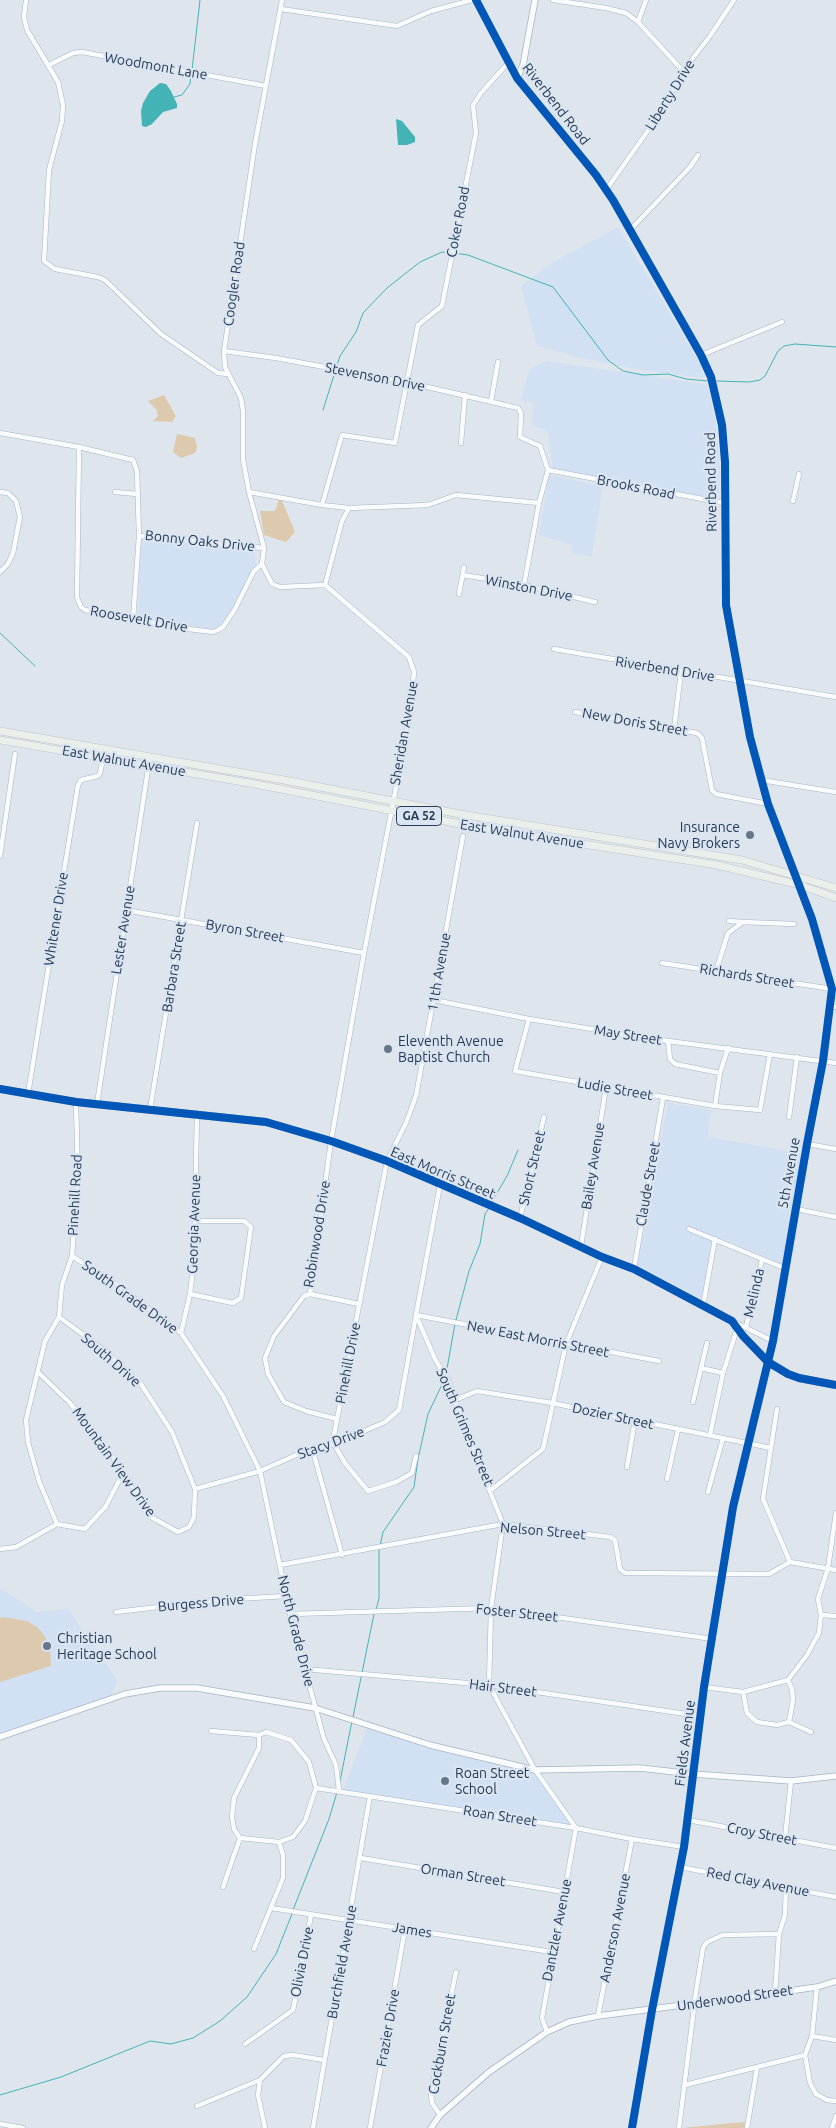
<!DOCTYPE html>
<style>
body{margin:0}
canvas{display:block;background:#dfe5ec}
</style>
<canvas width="836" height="2128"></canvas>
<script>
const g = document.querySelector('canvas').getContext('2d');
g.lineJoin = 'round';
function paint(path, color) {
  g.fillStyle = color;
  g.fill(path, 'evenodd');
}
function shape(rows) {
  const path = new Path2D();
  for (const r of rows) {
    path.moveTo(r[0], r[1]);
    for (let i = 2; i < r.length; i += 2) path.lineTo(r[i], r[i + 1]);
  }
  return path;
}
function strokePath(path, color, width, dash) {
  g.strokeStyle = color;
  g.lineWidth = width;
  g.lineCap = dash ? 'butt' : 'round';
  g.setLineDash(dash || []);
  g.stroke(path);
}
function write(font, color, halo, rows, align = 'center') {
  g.font = font + ' Ubuntu,sans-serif';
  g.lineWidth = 4.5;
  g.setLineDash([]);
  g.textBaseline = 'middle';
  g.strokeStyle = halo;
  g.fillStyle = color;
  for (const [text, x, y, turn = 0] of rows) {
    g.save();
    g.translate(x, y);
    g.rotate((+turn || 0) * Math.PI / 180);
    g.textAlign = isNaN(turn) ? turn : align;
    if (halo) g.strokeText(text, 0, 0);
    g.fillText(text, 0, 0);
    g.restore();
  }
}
paint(shape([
 [618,227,701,365,703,378,635,369,582,358,537,346,521,286,552,263],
 [546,361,708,385,717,432,720,472,719,500,553,471,548,432,532,425,533,403,521,400,529,369],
 [549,475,603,486,592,556,572,554,572,545,539,535],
 [141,542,253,547,256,565,225,622,214,629,138,618],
 [668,1103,711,1110,708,1137,801,1153,784,1265,714,1235,702,1299,637,1265],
 [0,1588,37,1612,68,1609,117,1680,110,1699,0,1737],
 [368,1726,535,1770,576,1828,343,1791]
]), '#d1e0f3');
paint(shape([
 [164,395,176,416,172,422,153,421,158,416,156,409,148,401],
 [177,434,195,438,197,447,195,453,181,458,173,452],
 [280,496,295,532,286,542,264,535,260,511,275,511],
 [4,1617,27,1621,37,1627,44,1635,50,1647,51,1666,0,1682,0,1618],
 [745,2122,744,2128,683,2128,721,2124]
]), '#ddcaae');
paint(shape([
 [160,83,166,84,171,91,177,104,177,108,163,112,152,124,146,127,142,126,141,111,143,103,150,91],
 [396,119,402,121,415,137,415,142,407,145,398,145]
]), '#43b3b5');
strokePath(shape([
 [192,70,200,0],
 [174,97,182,95,190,84,191,74],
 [454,253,468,255,553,287,608,360,623,371,643,375,668,374,686,379,708,381],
 [717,381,749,382,760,380,765,376,778,351,784,346,795,344,836,347],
 [323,410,340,356,356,332,363,313,387,288,420,262,442,252,450,253],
 [0,633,35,666],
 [491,1203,507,1176,518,1150],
 [456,1320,469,1271,480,1244,485,1214,490,1207],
 [446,1374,455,1324],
 [380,1546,383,1532,414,1487,418,1459,428,1414,445,1378],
 [376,1610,379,1598,379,1550],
 [353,1717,374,1614],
 [340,1781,352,1721],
 [293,1910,329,1819,337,1792],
 [0,2095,61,2077,150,2041,171,2044,193,2038,220,2021,247,1997,276,1954,292,1914]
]), '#43b3b5', 1);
const minor = shape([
 [26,0,24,17,27,30,58,82,63,105,62,121,49,170,44,261,55,269,98,277,105,280,161,334,218,373,228,374],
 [282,0,255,144,224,351,225,367,241,398,243,411,243,459,249,492,264,548,262,564,272,584,280,587,325,585,409,657,414,672,410,715,364,953,331,1141,310,1294,304,1296,274,1336,265,1358,268,1374,284,1402,306,1411,337,1419],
 [553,0,606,8,626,13,638,22,683,71],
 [281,9,397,26,431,11,472,0],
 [638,22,646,0],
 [49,65,73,53,82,52,266,86],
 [606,190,661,112,683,71,710,36,734,0],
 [631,229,691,166,698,155],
 [224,351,276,358,406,382,518,408,521,413,520,437,540,446,548,470,539,503,524,585],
 [701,355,782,322],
 [491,401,498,362],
 [0,433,79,447,133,460,137,471,139,536,133,620],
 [461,443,465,395],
 [79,447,77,597,81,607,85,610,172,627,213,632,218,630,223,627,235,609,254,571,262,564],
 [548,470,724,503],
 [0,492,8,493,16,501,20,517,13,553,8,564,0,572],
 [115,492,137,494],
 [249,492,322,505,349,508,428,505,456,495,539,503],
 [793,501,799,474],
 [322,505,342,435,395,443,418,325,442,306,476,133,473,105,481,93,508,63],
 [139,536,264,548],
 [463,575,524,585,595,602],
 [325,585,342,521,349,508],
 [459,594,464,567],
 [554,649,836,697],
 [575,712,697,733,702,738,712,790,716,794,768,804],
 [674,729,681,672],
 [761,780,836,792],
 [0,856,15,754],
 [126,910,364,953],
 [729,921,743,922],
 [662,963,832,989],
 [716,971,728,933,743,922,794,924],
 [434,1000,529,1019,668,1041,836,1063],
 [831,1006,836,1007],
 [529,1019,515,1071,715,1106,760,1110,770,1054],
 [668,1041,670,1059,675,1064,720,1073],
 [28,1094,78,785,81,780,98,776,100,773,103,758],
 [76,1102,78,1180,72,1256,62,1285,59,1317,45,1341,26,1420,28,1442,39,1481,57,1524,85,1529,106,1506,123,1473],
 [97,1104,150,756],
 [715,1106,720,1073,728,1048],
 [150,1110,197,823],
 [789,1117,797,1057],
 [807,1144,836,1149],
 [440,1185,416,1315,435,1359,449,1382,463,1424,503,1524,491,1608,489,1685,535,1770,576,1828,542,2018,547,2032],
 [796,1209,836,1217],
 [520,1218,544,1117],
 [689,1229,784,1268],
 [581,1246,606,1087],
 [72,1256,120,1287,181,1333,223,1396,260,1471,290,1614,324,1739,336,1765,339,1790],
 [634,1269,663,1098],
 [190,1294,233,1303,241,1298,251,1227,244,1221,197,1221],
 [310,1294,359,1304],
 [703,1306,715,1239],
 [732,1321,773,1341],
 [746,1327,762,1260],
 [181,1333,190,1294,194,1261,197,1114],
 [701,1368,723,1373],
 [38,1372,70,1403,118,1464,151,1517,178,1532,189,1527,194,1517,195,1489,172,1432,141,1384,100,1347,59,1317],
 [455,1400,477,1391,552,1403,771,1448],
 [693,1402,707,1343],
 [710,1435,723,1373,737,1329],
 [312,1448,342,1555],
 [416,1456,412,1473,396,1482,368,1491,345,1463,334,1444,334,1435,387,1161,406,1123,416,1096,463,836],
 [627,1467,635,1420],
 [667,1479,678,1430],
 [195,1489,260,1471,312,1448,334,1444,385,1422,399,1410,416,1315,659,1361],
 [491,1490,543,1449,566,1344,602,1257],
 [708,1492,723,1438],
 [0,1549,16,1547,57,1524],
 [790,1562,836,1570],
 [280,1565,503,1524,610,1537,615,1540,620,1569,625,1573,769,1574,790,1562,763,1499,777,1409],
 [116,1612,217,1600,286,1596],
 [290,1614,491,1608,713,1639],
 [821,1615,836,1616],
 [304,1669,489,1685,700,1716],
 [788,1680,807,1655,819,1633,821,1615,818,1599,828,1568,836,1513],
 [788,1680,792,1689,793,1700,789,1722],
 [704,1687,743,1692,788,1680],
 [743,1692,747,1713,757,1722,777,1725,789,1722],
 [789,1722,811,1732],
 [211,1731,259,1735],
 [266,1732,291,1740,309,1762,316,1788,305,1821,293,1837,279,1842,240,1838,234,1829,232,1817,234,1798,259,1748,259,1735,266,1732],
 [316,1788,576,1828,632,1839,684,1847],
 [688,1820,836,1848],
 [785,1838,791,1781],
 [361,1858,564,1892],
 [680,1867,836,1897],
 [223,1887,240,1838],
 [271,1908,552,1952],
 [779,1934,785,1915,786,1887],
 [254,1949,283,1878,283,1855,279,1842],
 [817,1987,812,2036,805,2055,810,2083,816,2094,827,2100,836,2101],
 [598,2016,632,1839],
 [812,2036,836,2040],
 [245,2044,293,2010,311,1915],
 [260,2080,258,2095,265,2128],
 [685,2085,805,2055],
 [197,2106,260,2080,284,2056,293,2055,324,2060],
 [440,2115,432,2103,431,2093,456,1972],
 [0,2124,23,2128],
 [313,2128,370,1796],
 [370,2128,405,1929],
 [679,2128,696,1992,703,1948,707,1942,723,1935,779,1934,775,1993],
 [747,2128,757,2068],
 [832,2128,836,2116]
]);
const tertiary = shape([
 [476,0,517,78,596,175,613,200,701,355,711,377,722,425,725,462,726,605,750,737,768,804,812,919,832,989,823,1061,807,1144,773,1341,733,1507,704,1687,684,1847,652,2010,632,2128],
 [517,78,523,65,535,0],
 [0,1737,125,1694,160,1688,197,1688,315,1708,430,1745,535,1770,640,1768,693,1774,791,1781,836,1776],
 [431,2128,440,2115,489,2072,547,2032,569,2022,598,2016,775,1993,817,1987,836,1981]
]);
const secondary = shape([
 [0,1089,76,1102,266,1122,331,1141,387,1161,520,1218,602,1257,634,1269,732,1321,743,1336,768,1362,788,1374,799,1378,836,1385]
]);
const primary = shape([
 [0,731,284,780,460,814,742,860,836,888],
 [0,740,255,784,481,828,717,865,800,885,836,898]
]);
strokePath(minor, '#a7b4c2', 5.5);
strokePath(tertiary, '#a7b4c2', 7);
strokePath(secondary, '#a7b4c2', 8);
strokePath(primary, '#bcc3cc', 8);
strokePath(minor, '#fafbfc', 4.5);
strokePath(tertiary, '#fafbfc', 5.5);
strokePath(secondary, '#fafbfc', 6);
strokePath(primary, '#ebefeb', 7);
strokePath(shape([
 [476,0,517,78,596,175,613,200,701,355,711,377,722,425,725,462,726,605,750,737,768,804,812,919,832,989,823,1061,807,1144,773,1341,733,1507,704,1687,684,1847,652,2010,632,2128],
 [0,1089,76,1102,266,1122,331,1141,387,1161,520,1218,602,1257,634,1269,732,1321,743,1336,768,1362,788,1374,799,1378,836,1385]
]), '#0057b8', 8);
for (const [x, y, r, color] of [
 [750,835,5,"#677689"],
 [388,1049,5,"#677689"],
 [47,1646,5,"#677689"],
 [445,1781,5,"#677689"]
]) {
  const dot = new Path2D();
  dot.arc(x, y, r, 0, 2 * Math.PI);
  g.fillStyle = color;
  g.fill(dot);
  strokePath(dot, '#dae5f1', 2);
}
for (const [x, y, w] of [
 [419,816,45]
]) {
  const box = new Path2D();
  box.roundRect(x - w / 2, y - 9.5, w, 19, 4);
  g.fillStyle = '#dae5f1';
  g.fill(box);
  strokePath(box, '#263a54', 1);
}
write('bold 12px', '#263a54', null, [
 ["GA 52",419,816]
]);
write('14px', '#263a54', '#dae5f1', [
 ["Woodmont Lane",156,66,10],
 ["Liberty Drive",670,95,-58],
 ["Riverbend Road",556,104,52],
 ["Coker Road",458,222,-79],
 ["Coogler Road",234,284,-82],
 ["Stevenson Drive",375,377,11],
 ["Riverbend Road",711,482,-91],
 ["Brooks Road",636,487,11],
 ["Bonny Oaks Drive",200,541,6],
 ["Winston Drive",529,588,11],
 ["Roosevelt Drive",139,619,10],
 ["Riverbend Drive",665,669,9],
 ["New Doris Street",635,722,10],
 ["Sheridan Avenue",404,733,-80],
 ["East Walnut Avenue",124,761,10],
 ["East Walnut Avenue",522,834,9],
 ["Whitener Drive",56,919,-81],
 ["Lester Avenue",123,930,-81],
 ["Byron Street",245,931,10],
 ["Barbara Street",174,967,-81],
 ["11th Avenue",439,972,-80],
 ["Richards Street",747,976,9],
 ["May Street",628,1035,9],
 ["Ludie Street",615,1089,10],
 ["Bailey Avenue",593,1166,-81],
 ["Short Street",532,1168,-77],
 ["East Morris Street",443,1173,23],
 ["5th Avenue",789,1173,-80],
 ["Claude Street",648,1184,-80],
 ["Pinehill Road",75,1195,-87],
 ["Georgia Avenue",194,1224,-88],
 ["Robinwood Drive",317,1234,-81],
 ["Melinda",754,1293,-77],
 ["South Grade Drive",130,1297,36],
 ["New East Morris Street",538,1339,11],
 ["South Drive",111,1360,41],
 ["Pinehill Drive",348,1363,-79],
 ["Dozier Street",613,1416,12],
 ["South Grimes Street",465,1427,67],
 ["Stacy Drive",331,1443,-20],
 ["Mountain View Drive",114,1462,54],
 ["Nelson Street",543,1531,5],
 ["Burgess Drive",201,1603,-5],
 ["Foster Street",517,1613,6],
 ["North Grade Drive",296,1631,76],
 ["Hair Street",503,1688,7],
 ["Fields Avenue",685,1743,-83],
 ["Roan Street",500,1816,9],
 ["Croy Street",762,1834,11],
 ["Orman Street",463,1875,9],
 ["Red Clay Avenue",758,1882,11],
 ["Anderson Avenue",615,1928,-79],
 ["James",412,1930,9],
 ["Dantzler Avenue",557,1930,-79],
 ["Olivia Drive",302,1962,-79],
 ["Burchfield Avenue",342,1962,-80],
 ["Underwood Street",735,1998,-8],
 ["Frazier Drive",388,2028,-80],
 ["Cockburn Street",442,2044,-80]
]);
write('14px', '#263a54', '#dae5f1', [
 ["Insurance",740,827,"right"],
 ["Navy Brokers",740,843,"right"],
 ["Eleventh Avenue",398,1041],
 ["Baptist Church",398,1057],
 ["Christian",57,1638],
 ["Heritage School",57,1654],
 ["Roan Street",455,1773],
 ["School",455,1789]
], 'left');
</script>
